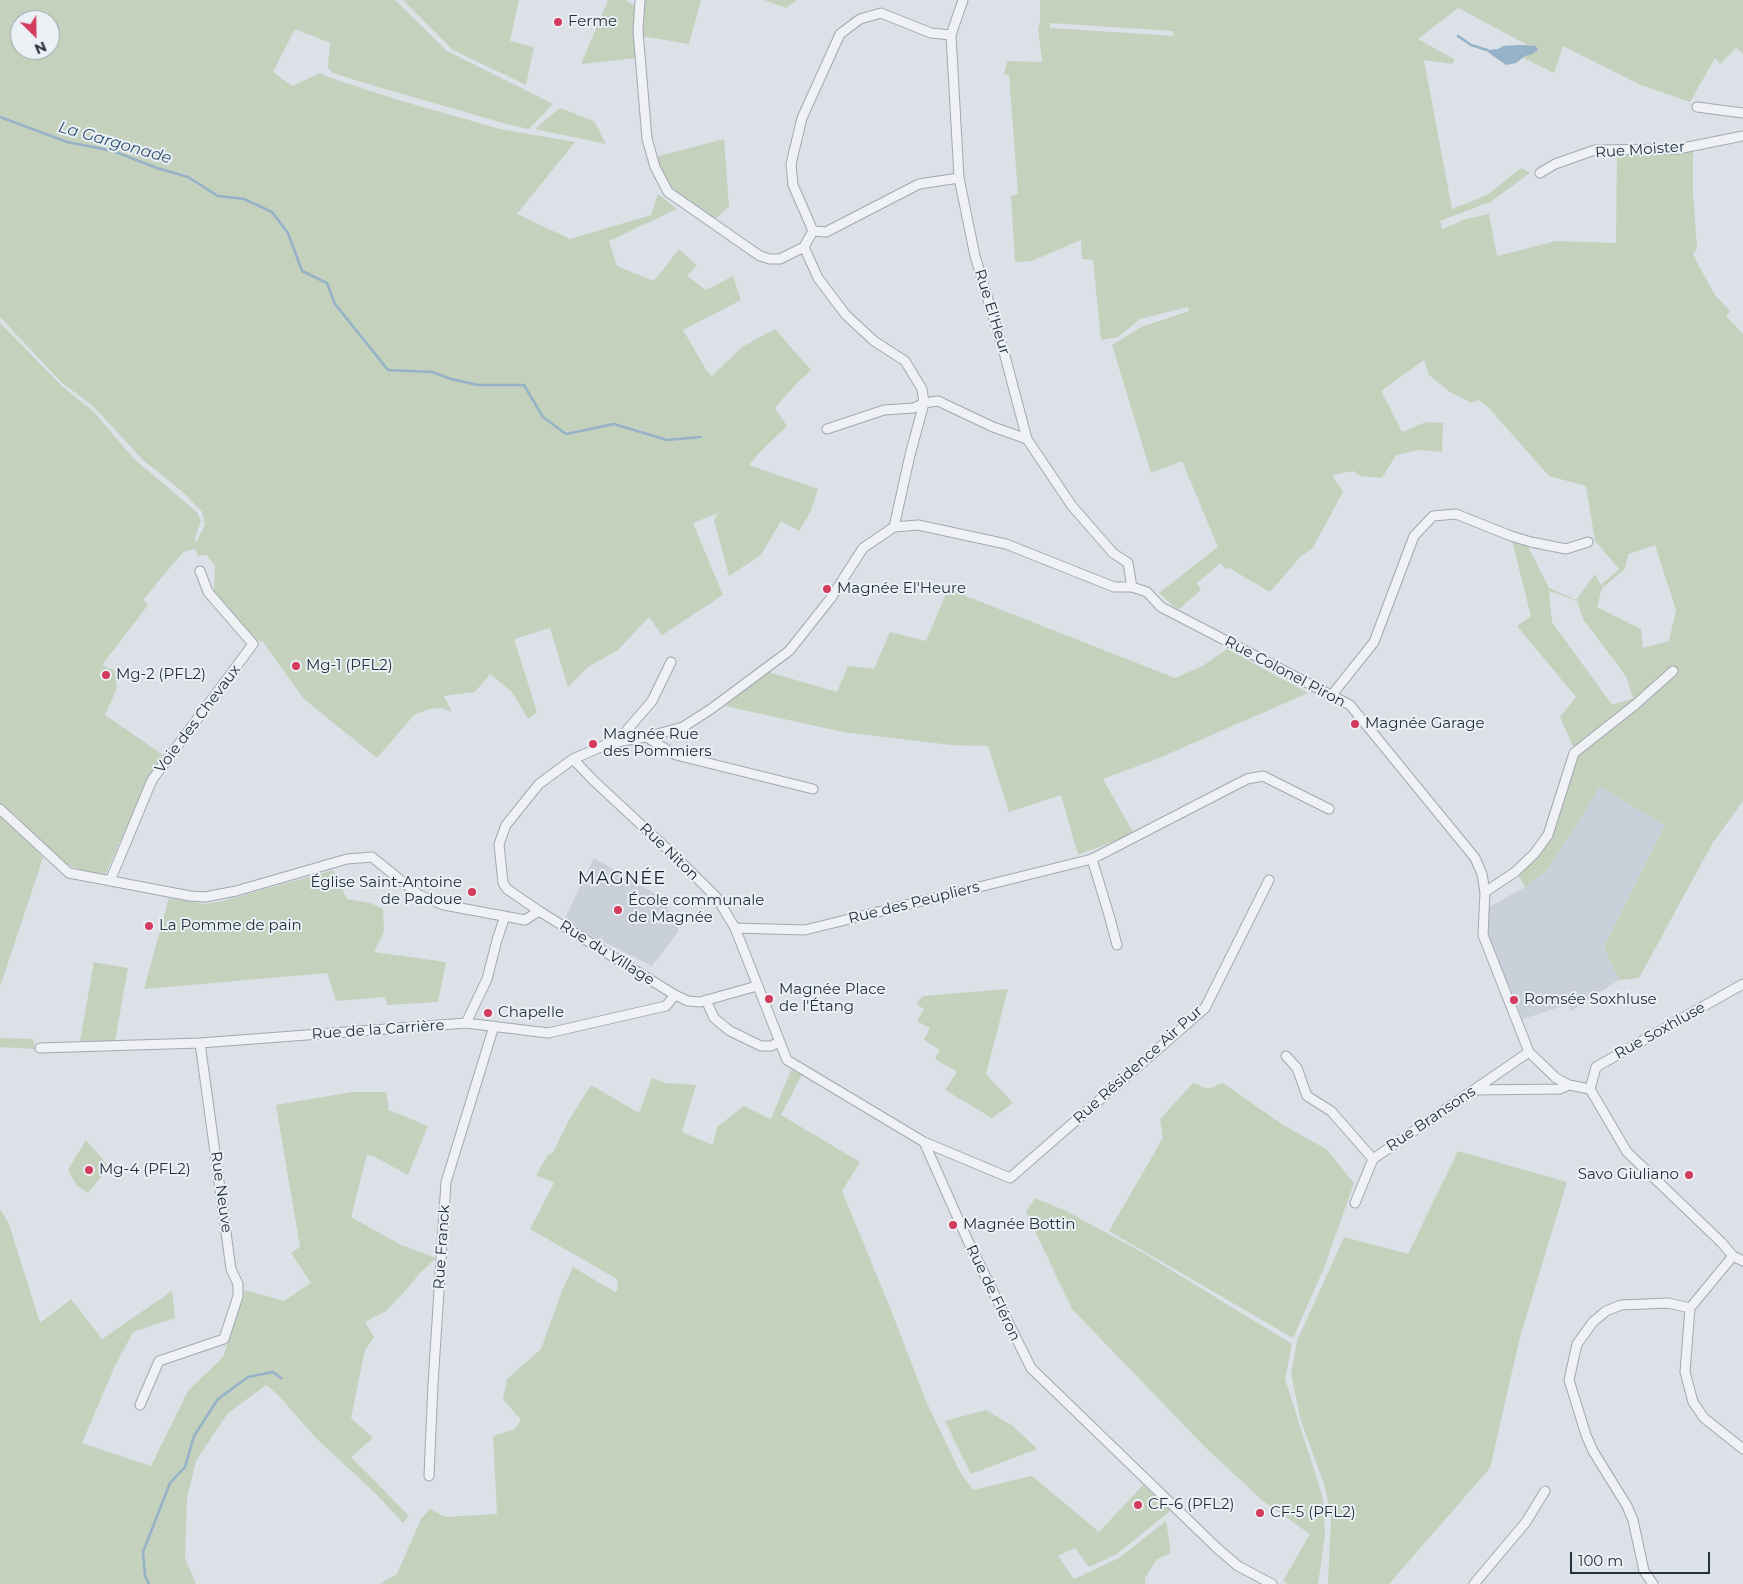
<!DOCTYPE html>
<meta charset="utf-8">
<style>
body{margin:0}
#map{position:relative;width:1743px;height:1584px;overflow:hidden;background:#dce1e7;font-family:Montserrat,sans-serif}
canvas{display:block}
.north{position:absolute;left:10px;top:10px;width:50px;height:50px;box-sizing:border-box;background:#ebf0f5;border:1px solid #9ca3ab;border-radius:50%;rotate:157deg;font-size:14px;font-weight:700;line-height:20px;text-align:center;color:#25303d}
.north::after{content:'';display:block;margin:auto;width:18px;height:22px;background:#d33a5c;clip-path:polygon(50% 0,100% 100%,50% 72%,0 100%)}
.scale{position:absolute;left:1570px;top:1552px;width:140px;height:22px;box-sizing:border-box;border:2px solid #25303d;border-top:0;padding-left:6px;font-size:15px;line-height:18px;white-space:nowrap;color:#25303d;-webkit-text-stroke:4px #ebf0f5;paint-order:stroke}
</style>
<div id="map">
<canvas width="1743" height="1584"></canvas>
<div class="north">N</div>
<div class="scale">100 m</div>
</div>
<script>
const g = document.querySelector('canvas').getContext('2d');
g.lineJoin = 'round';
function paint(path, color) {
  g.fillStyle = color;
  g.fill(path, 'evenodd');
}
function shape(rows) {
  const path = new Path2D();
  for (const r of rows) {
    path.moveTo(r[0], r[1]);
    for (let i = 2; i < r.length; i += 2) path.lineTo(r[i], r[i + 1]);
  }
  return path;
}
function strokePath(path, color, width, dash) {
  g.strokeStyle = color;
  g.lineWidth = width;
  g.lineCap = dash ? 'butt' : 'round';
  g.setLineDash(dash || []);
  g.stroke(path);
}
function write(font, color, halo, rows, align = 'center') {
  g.font = font + ' Montserrat,sans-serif';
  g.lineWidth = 4;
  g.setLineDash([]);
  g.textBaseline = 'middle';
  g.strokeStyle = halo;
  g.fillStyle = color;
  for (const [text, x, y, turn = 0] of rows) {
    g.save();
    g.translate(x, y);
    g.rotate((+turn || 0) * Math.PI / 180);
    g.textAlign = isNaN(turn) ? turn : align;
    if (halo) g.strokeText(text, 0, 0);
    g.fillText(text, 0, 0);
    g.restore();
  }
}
paint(shape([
 [1600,787,1665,825,1604,947,1619,980,1571,1011,1568,1004,1523,1019,1488,944,1489,907,1525,887,1548,869],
 [594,858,661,897,679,931,651,967,648,964,563,922]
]), '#cad0d9');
paint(shape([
 [0,0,395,0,447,51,553,104,529,129,510,125,368,84,333,73,328,68,330,43,295,29,273,72,292,86,320,73,331,78,398,100,500,129,575,142,517,214,570,239,651,215,658,194,677,209,609,241,617,266,654,281,679,249,697,265,687,276,706,290,733,276,741,300,683,330,707,371,712,376,742,347,775,329,811,370,796,384,775,408,787,426,761,451,749,465,818,489,810,513,799,531,781,521,761,555,729,576,714,520,718,513,693,523,723,595,662,635,649,617,618,650,588,667,568,687,550,628,514,639,537,712,528,719,512,692,490,674,475,692,444,696,452,712,441,708,429,709,414,715,377,758,304,699,263,642,254,640,214,593,215,566,207,555,198,556,195,549,183,552,143,600,148,605,102,665,115,671,117,688,105,715,163,755,146,783,106,873,93,875,64,863,15,815,0,804,0,323,62,386,94,412,134,459,197,512,201,521,195,537,196,543,205,525,202,512,184,493,143,460,93,406,61,382,0,317],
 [20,20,50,20,50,50,20,50],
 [403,0,519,0,510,41,534,47,526,85,453,50],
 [608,0,625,0,638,7,636,58,581,64],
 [643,0,701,0,689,44,641,36],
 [764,0,797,0,786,8],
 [1040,0,1743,0,1743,54,1736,48,1720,64,1715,58,1690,102,1641,85,1563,46,1554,73,1519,56,1526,44,1458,8,1418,39,1454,59,1453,64,1424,60,1452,209,1487,195,1521,168,1530,173,1490,202,1440,221,1442,229,1466,219,1489,214,1497,256,1556,241,1616,243,1617,151,1693,149,1693,194,1697,247,1693,255,1715,295,1730,311,1726,316,1743,334,1743,801,1712,844,1639,978,1619,980,1604,947,1665,825,1600,787,1548,869,1525,887,1518,874,1548,844,1578,758,1560,717,1576,697,1517,626,1531,616,1512,541,1527,545,1549,588,1576,600,1595,574,1601,585,1619,569,1595,541,1586,486,1549,476,1488,407,1479,400,1472,403,1450,392,1429,375,1424,360,1381,391,1402,432,1426,422,1443,423,1442,452,1419,450,1396,455,1382,478,1360,476,1353,471,1332,475,1343,492,1312,549,1301,556,1270,592,1229,568,1225,569,1221,563,1197,583,1201,590,1178,610,1159,593,1218,547,1182,461,1151,473,1112,345,1141,327,1189,311,1188,307,1140,319,1118,337,1101,340,1093,260,1082,259,1081,240,1032,261,1015,262,1011,196,1018,194,1009,75,1004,75,1007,61,1042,62,1038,28,1040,23],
 [1050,23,1173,31,1174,36,1050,28],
 [1655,545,1676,610,1669,641,1643,648,1641,629,1597,607,1602,588,1624,570,1629,554],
 [1549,591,1577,601,1583,619,1626,676,1633,698,1612,705,1552,622],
 [560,108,594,121,606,144,535,129],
 [724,139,729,207,713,221,669,189,655,157],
 [948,589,1175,678,1204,665,1227,649,1308,693,1159,758,1103,779,1134,834,1078,855,1061,795,1009,812,988,746,951,745,843,732,725,706,768,672,837,692,848,666,874,669,890,632,926,641],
 [0,815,26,837,43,858,0,987],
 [333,870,347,899,370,903,383,909,384,931,374,952,446,962,438,1002,387,1005,385,997,336,1001,327,973,144,989,169,898,206,904,226,900],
 [94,962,128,968,115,1041,80,1041],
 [1008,989,986,1074,1013,1103,992,1118,945,1090,957,1072,935,1059,940,1050,924,1040,930,1028,917,1021,924,1009,916,1004,923,996],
 [0,1038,33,1039,35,1049,0,1047],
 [791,1070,802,1074,781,1115,860,1162,842,1191,891,1310,926,1401,960,1472,973,1490,1032,1476,1099,1532,1143,1485,1171,1510,1117,1554,1089,1567,1075,1548,1058,1556,1074,1579,1119,1558,1166,1521,1171,1553,1157,1559,1145,1578,1145,1584,380,1584,397,1574,421,1519,430,1509,445,1517,497,1514,493,1436,515,1429,521,1420,503,1399,507,1379,541,1349,562,1291,573,1267,615,1292,618,1289,617,1279,530,1229,554,1183,536,1175,548,1155,553,1153,569,1120,591,1085,639,1113,652,1078,666,1083,696,1085,682,1132,713,1145,717,1127,744,1106,771,1119],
 [1193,1083,1208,1089,1223,1083,1283,1125,1326,1149,1354,1183,1324,1268,1293,1338,1109,1231,1163,1138,1160,1119],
 [352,1092,386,1092,389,1110,428,1126,408,1175,375,1157,367,1155,351,1217,401,1245,436,1258,420,1273,405,1291,386,1311,365,1322,374,1337,365,1350,351,1418,373,1438,351,1457,409,1516,403,1523,376,1494,317,1439,279,1396,266,1385,227,1414,196,1461,187,1498,185,1558,196,1584,0,1584,0,1209,9,1224,40,1323,71,1299,102,1339,172,1291,175,1318,133,1332,115,1366,82,1443,151,1466,188,1391,223,1357,245,1290,284,1301,311,1283,291,1253,300,1247,276,1105],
 [86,1140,109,1167,88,1193,77,1186,68,1170],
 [1458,1151,1567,1182,1520,1337,1490,1468,1389,1584,1328,1584,1331,1518,1325,1487,1300,1418,1291,1373,1297,1341,1344,1237,1408,1254],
 [1035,1198,1066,1211,1140,1251,1292,1344,1285,1379,1323,1498,1325,1536,1318,1584,1288,1584,1283,1581,1310,1534,1263,1501,1205,1447,1072,1309,1026,1212],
 [986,1410,1013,1426,1037,1449,971,1474,945,1421]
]), '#c3d1bd');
paint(shape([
 [1519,45,1536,46,1538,50,1532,54,1525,56,1516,63,1506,65,1489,53,1487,50,1498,49,1503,46]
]), '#95b2c9');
strokePath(shape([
 [1458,36,1471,45,1487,50],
 [0,117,67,142,113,151,157,168,188,177,218,196,244,199,272,212,288,233,302,271,327,283,335,304,388,370,432,372,451,379,478,385,524,385,543,417,566,434,614,424,667,440,701,437],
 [149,1584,145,1576,143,1552,170,1483,185,1467,194,1436,218,1399,248,1377,273,1372,281,1378]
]), '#95b2c9', 2.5);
const minor = shape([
 [640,0,638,31,647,139,655,167,668,192,760,256,770,259,780,259,804,247,818,278,846,315,874,341,905,361,922,389,924,403,910,455,894,527],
 [963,0,951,35,959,178,975,256,1005,356,1027,439,1072,506,1113,553,1128,563,1132,587],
 [1697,107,1743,113],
 [1540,173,1555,164,1595,150,1678,149,1743,136],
 [813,231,826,232,919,184,959,178],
 [804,247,813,231,793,185,791,164,802,118,840,34,860,19,881,13,931,33,951,35],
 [827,429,884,410,914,408,924,403,938,401,993,427,1027,439],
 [1331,696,1374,642,1414,536,1433,516,1456,514,1511,536,1531,542,1566,549,1588,542],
 [646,737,676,755,813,789],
 [622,741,627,730,652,701,671,662],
 [573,759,593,780,679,860,717,898,735,928,787,1060,924,1142,1010,1178,1205,1008,1269,880],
 [0,809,69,873,190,896,205,897,236,891,347,859,372,857,419,895,444,905,525,920,539,911],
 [1092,859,1109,915,1117,945],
 [110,881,152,780,253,644,208,592,200,571],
 [1485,892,1515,872,1534,854,1548,835,1574,753,1636,704,1673,671],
 [735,928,805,930,1092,859,1247,779,1263,776,1329,809],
 [757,986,700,1002,688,1001,675,995,539,911,507,889,503,883,499,844,506,825,539,784,573,759,610,743,646,737,683,727,711,709,789,651,831,598,863,548,894,527,918,525,1006,544,1114,587,1132,587,1147,592,1161,607,1350,705,1475,858,1482,874,1485,892,1483,935,1529,1052,1556,1078,1569,1085,1590,1089,1627,1152,1721,1242,1733,1256,1743,1261],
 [706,1000,714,1018,730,1031,761,1046,771,1046,779,1042],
 [466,1023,487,979,497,940,505,916],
 [40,1048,200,1043,466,1023,548,1033,666,1006,675,995],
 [1286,1056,1297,1068,1307,1096,1331,1111,1373,1159],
 [1590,1089,1596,1067,1743,984],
 [1473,1090,1560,1089,1569,1085],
 [924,1142,968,1241,1031,1368,1217,1548,1238,1566,1272,1584],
 [1355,1203,1373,1159,1529,1052],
 [1690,1308,1685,1372,1693,1402,1704,1418,1743,1449],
 [1690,1308,1733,1256],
 [140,1405,159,1361,224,1339,238,1296,238,1284,231,1269,200,1043],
 [429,1476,433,1384,446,1182,494,1026],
 [1474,1584,1526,1522,1545,1491],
 [1653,1584,1644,1571,1633,1520,1627,1506,1593,1451,1586,1435,1569,1380,1577,1344,1593,1322,1606,1311,1621,1305,1668,1303,1690,1308]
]);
strokePath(minor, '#a1a8b1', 11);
strokePath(minor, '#eff1f5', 9);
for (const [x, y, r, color] of [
 [558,22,5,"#d33a5c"],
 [827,589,5,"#d33a5c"],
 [296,666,5,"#d33a5c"],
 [106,675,5,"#d33a5c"],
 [1355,724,5,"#d33a5c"],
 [593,744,5,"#d33a5c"],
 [472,892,5,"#d33a5c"],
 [618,910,5,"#d33a5c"],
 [149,926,5,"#d33a5c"],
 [769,999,5,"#d33a5c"],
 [1514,1000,5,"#d33a5c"],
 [488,1013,5,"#d33a5c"],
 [89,1170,5,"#d33a5c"],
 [1689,1175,5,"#d33a5c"],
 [953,1225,5,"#d33a5c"],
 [1138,1505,5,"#d33a5c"],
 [1260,1513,5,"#d33a5c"]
]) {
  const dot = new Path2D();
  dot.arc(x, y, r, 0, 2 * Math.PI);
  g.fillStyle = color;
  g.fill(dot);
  strokePath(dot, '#ebf0f5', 2);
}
write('15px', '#25303d', '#ebf0f5', [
 ["Ferme",568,22],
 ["Magnée El'Heure",837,589],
 ["Mg-1 (PFL2)",306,666],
 ["Mg-2 (PFL2)",116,675],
 ["Magnée Garage",1365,724],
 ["Magnée Rue",603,735],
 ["des Pommiers",603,752],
 ["Église Saint-Antoine",462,883,"right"],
 ["de Padoue",462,900,"right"],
 ["École communale",628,901],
 ["de Magnée",628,918],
 ["La Pomme de pain",159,926],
 ["Magnée Place",779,990],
 ["de l'Étang",779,1007],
 ["Romsée Soxhluse",1524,1000],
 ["Chapelle",498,1013],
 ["Mg-4 (PFL2)",99,1170],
 ["Savo Giuliano",1679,1175,"right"],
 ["Magnée Bottin",963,1225],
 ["CF-6 (PFL2)",1148,1505],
 ["CF-5 (PFL2)",1270,1513]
], 'left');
write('15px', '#25303d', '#ebf0f5', [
 ["Rue Moister",1640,150,-4],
 ["Rue El'Heur",992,312,73],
 ["Rue Colonel Piron",1285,672,28],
 ["Voie des Chevaux",198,719,-53],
 ["Rue Niton",669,852,44],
 ["Rue des Peupliers",914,903,-14],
 ["Rue du Village",607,953,32],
 ["Rue de la Carrière",378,1030,-4],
 ["Rue Soxhluse",1660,1031,-29],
 ["Rue Résidence Air Pur",1138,1065,-42],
 ["Rue Bransons",1431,1119,-34],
 ["Rue Neuve",221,1192,82],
 ["Rue Franck",442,1247,-86],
 ["Rue de Fléron",993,1293,64]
]);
write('italic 16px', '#2e5273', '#ebf0f5', [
 ["La Gargonade",115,143,16]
]);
g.letterSpacing = '1px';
write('18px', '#18212e', '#ebf0f5', [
 ["MAGNÉE",622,879]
]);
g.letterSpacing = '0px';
</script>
